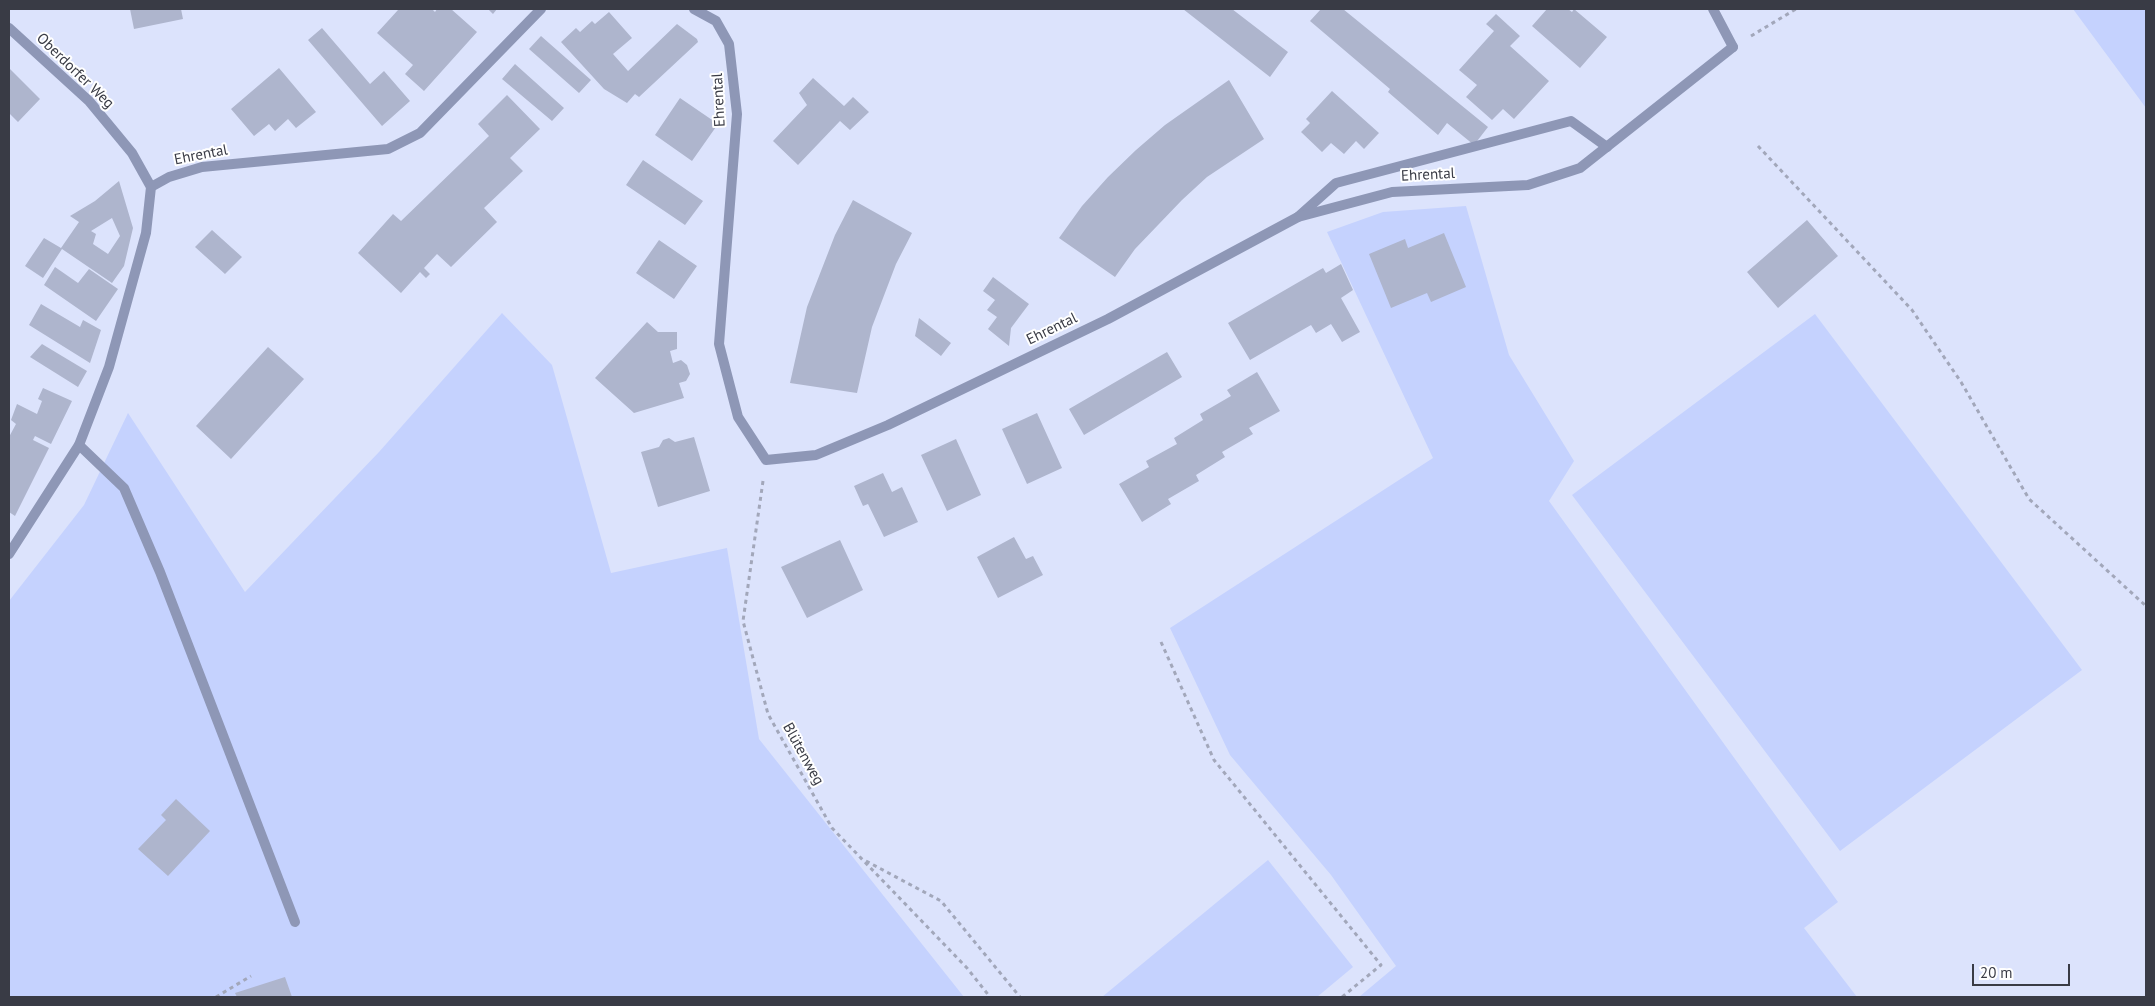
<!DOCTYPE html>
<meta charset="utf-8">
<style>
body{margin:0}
#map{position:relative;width:2155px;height:1006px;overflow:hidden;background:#dce3fc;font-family:"PT Sans",sans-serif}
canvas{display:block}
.frame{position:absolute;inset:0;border:10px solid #393b45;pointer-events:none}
.scale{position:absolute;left:1972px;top:964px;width:98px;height:22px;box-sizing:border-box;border:2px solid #393b45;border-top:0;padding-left:6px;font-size:15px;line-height:18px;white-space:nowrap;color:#393b45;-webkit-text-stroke:4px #fff;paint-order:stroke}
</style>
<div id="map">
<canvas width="2155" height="1006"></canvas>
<div class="frame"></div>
<div class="scale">20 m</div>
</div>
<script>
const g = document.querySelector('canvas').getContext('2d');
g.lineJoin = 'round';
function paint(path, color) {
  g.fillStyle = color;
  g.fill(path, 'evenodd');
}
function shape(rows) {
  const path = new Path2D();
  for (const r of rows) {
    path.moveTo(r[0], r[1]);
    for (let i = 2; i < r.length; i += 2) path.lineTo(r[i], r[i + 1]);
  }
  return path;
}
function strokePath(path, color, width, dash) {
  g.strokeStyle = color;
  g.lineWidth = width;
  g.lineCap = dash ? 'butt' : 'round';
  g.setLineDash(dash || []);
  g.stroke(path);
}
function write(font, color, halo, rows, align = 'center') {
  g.font = font + ' "PT Sans",sans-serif';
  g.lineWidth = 4;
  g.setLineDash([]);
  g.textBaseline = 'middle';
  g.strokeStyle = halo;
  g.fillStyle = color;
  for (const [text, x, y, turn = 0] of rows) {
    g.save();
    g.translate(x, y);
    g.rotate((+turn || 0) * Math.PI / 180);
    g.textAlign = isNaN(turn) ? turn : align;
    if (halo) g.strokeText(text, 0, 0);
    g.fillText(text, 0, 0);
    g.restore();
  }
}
paint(shape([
 [2073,9,2146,9,2146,108],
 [1466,206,1509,355,1574,461,1549,501,1838,902,1804,928,1857,997,1359,997,1396,966,1331,875,1230,755,1170,628,1433,458,1327,232,1383,212],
 [502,313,552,365,611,573,727,548,759,739,964,997,9,997,9,601,84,505,128,413,245,592,379,452],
 [1815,314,2082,670,1840,851,1572,495],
 [1268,860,1353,967,1317,997,1102,997]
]), '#c5d2fe');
paint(shape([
 [130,9,181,9,183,19,134,29],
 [396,9,432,9,435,12,437,9,451,9,477,32,424,91,405,74,413,65,377,33,398,10],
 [488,9,497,9,493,14],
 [1183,9,1232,9,1288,52,1270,77],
 [1321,9,1343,9,1488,127,1474,145,1447,123,1438,135,1388,92,1390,89,1310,21],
 [1547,9,1568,9,1572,12,1574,9,1607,37,1580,68,1532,26],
 [609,12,632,38,613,54,628,71,677,24,697,39,698,42,639,97,635,94,627,103,604,89,561,42,576,28,580,32,592,21,595,24],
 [1496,14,1520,36,1510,46,1549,81,1514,119,1503,109,1492,120,1466,97,1477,85,1459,70,1494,31,1486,24],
 [322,28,370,84,384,71,410,101,382,126,308,40],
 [541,36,591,80,579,93,529,49],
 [515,64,564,108,552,121,502,79],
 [9,68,40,99,18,122,9,113],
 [279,68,316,112,296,128,288,119,275,131,269,124,254,136,231,109],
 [813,78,844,106,853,97,869,112,850,130,840,121,798,165,773,141,807,105,799,93],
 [1229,80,1264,139,1207,177,1182,200,1135,249,1115,277,1059,238,1082,206,1108,177,1136,150,1165,125],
 [1332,91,1379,133,1364,149,1356,141,1344,154,1331,143,1322,152,1301,132,1310,123,1306,119],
 [507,95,540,129,510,158,523,171,484,208,497,222,451,267,437,254,424,268,430,274,426,278,420,272,401,293,358,253,393,214,401,221,489,136,478,124],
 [680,98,718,124,692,161,655,135],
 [643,160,703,201,685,225,626,185],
 [119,181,133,228,124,266,112,283,62,249,43,278,25,266,44,238,61,248,79,222,70,216,95,201],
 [112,218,120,236,108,254,93,244,96,234,91,231],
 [853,200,912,233,896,264,872,327,857,393,790,383,807,307,835,235],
 [1807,220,1838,256,1778,308,1747,272],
 [212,230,242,257,225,274,195,247],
 [1444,233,1466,287,1431,302,1427,293,1391,308,1369,254,1405,239,1408,248],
 [659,240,697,266,674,299,636,273],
 [1341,264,1353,290,1341,298,1360,332,1342,342,1331,324,1316,333,1311,325,1250,360,1228,323,1323,268,1326,273],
 [55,267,78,283,89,269,118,289,96,321,44,285],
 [993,277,1029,304,1011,328,1009,346,988,329,997,317,987,310,995,300,983,291],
 [41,304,80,327,83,320,101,330,90,363,29,325],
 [919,318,951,343,941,356,915,336],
 [647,322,658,332,677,332,677,349,670,351,673,363,681,360,687,365,690,374,686,381,679,383,684,398,634,413,595,378],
 [42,344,87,371,78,387,30,357],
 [268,347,304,379,231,459,196,426],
 [1167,352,1182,377,1084,435,1069,409],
 [1257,372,1280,411,1249,428,1253,434,1222,452,1225,457,1196,475,1199,481,1168,499,1171,504,1142,522,1119,484,1149,467,1146,461,1177,444,1174,438,1203,420,1200,414,1231,396,1227,390],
 [43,388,72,401,51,444,35,436,33,440,49,448,15,516,9,512,9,437,16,424,11,420,17,404,37,414,42,401,38,399],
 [1037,413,1062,468,1027,484,1002,429],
 [694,437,710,491,658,507,641,452,659,447,663,440,669,438,675,442],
 [956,439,981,495,947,511,921,455],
 [883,473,892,492,902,487,918,522,884,537,868,504,863,506,854,486],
 [1014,537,1026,559,1033,556,1043,575,998,598,977,557],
 [840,540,863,590,807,618,781,567],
 [176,799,210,831,168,876,138,849,166,820,161,815],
 [285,977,292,997,237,997,235,993]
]), '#aeb5cd');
strokePath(shape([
 [1751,36,1796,9],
 [1758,146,1912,310,1961,382,2029,499,2146,606],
 [763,481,743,621,768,714,832,828,967,968,990,997],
 [1161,642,1214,760,1381,965,1342,997],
 [866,861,941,901,1020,997],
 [216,997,251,976]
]), '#a2a7ba', 3, [4, 4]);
strokePath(shape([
 [1713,9,1733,47],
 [1298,217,1336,183,1571,121,1607,147],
 [79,445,124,488,160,572,295,922]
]), '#8e97b6', 10);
strokePath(shape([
 [694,9,716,21,729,44,737,114,719,344,738,417,766,460,816,455,888,425,1108,319,1298,217,1392,192,1528,185,1580,168,1733,47],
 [9,28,89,101,132,153,151,187],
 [151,187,169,177,202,167,388,149,420,133,541,9],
 [9,554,79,445,109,367,146,233,151,187]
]), '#8e97b6', 10);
write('15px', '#393b45', '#fff', [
 ["Oberdorfer Weg",75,71,44],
 ["Ehrental",719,100,-93],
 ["Ehrental",201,155,-11],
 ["Ehrental",1428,175,-3],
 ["Ehrental",1052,329,-26],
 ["Blütenweg",803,754,61]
]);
</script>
